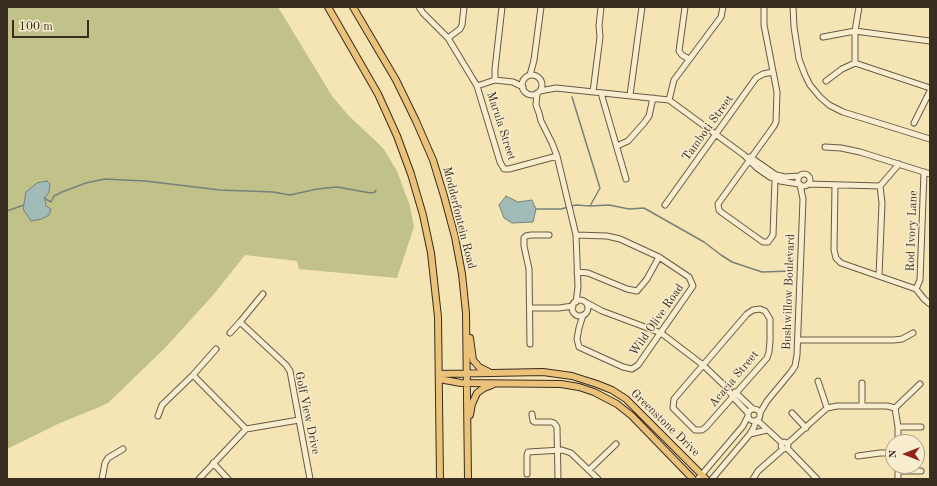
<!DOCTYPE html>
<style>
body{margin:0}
#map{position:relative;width:937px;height:486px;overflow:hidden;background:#f5e4b4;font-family:"Old Standard TT",serif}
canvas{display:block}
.frame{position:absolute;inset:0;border:8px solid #392c21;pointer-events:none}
.north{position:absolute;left:885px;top:434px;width:40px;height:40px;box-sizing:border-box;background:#f8edce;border:1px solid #aca089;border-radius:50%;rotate:270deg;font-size:11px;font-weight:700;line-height:16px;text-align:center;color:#392c21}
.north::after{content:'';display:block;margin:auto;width:14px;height:18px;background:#8f2418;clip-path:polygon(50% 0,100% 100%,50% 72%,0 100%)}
.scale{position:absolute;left:12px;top:20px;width:77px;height:18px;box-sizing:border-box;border:2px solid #392c21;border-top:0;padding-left:5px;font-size:12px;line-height:14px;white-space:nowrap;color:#392c21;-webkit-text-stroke:3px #f8edce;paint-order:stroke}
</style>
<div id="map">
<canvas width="937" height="486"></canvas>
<div class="frame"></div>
<div class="north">N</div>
<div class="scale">100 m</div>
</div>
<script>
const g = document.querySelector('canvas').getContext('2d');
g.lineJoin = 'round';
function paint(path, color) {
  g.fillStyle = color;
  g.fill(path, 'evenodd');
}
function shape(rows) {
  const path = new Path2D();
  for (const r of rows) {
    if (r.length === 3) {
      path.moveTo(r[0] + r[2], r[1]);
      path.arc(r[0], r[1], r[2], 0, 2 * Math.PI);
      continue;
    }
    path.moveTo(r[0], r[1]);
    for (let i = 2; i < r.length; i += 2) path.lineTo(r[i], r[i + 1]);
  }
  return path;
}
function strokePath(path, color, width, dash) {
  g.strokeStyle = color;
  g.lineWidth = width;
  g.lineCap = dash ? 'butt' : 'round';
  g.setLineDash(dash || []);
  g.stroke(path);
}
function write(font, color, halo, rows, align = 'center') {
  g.font = font + ' "Old Standard TT",serif';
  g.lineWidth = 3;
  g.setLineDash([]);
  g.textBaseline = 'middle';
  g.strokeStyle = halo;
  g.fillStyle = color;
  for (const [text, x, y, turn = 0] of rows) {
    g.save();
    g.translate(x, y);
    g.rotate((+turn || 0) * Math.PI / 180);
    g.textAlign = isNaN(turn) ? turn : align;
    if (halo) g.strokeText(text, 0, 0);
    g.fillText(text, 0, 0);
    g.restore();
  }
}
paint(shape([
 [7,7,278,7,332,96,348,115,383,148,397,171,410,206,414,227,397,278,299,269,297,261,245,255,214,294,165,348,108,403,97,408,60,423,7,449]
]), '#c1c28a');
const water = shape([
 [47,181,50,184,49,192,45,198,46,206,51,209,49,215,42,219,31,221,23,209,26,192,37,183,47,181],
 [506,196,518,202,532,200,536,209,533,222,512,223,504,218,499,205,506,196]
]);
paint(water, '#a1bcb8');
strokePath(water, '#77827c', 1);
strokePath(shape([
 [572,97,600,188,590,206],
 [44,198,51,202,54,196,62,192,86,183,105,179,145,181,220,190,273,192,290,195,317,189,337,187,371,193,375,192,376,190],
 [536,209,561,209,576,205,590,206,609,205,629,209,644,208,704,242,721,255,732,262,762,272,791,271],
 [7,211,24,205]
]), '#77827c', 1.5);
const minor = shape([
 [419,7,423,13,448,38,477,86,500,162,504,169,509,169,557,156],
 [685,7,679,51,682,55,689,59],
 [764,7,764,25,777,92,776,122,774,126,718,204,719,210,721,212,763,242,768,242,773,235,775,180,776,175],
 [793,7,794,27,799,59,805,75,810,85,820,97,829,105,843,112,930,139],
 [823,37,855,31,930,41],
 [448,38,460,29,462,25,464,7],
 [855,63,855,31,859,7],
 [530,75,534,60,541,7],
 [532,85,10],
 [495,80,495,69,502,7],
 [826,81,842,69,855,63,930,88],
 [477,86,495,80,513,82,523,87],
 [540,91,556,88,669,100,744,155,757,168,770,177,780,181,799,184],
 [593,92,600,37,599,26,601,7],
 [537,93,536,105,539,113,541,121,552,143,557,156,576,235,578,287,576,302],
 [601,93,626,179],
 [630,95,642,7],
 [669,100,674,80,721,17,723,7],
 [914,123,930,91],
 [617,146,628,141,644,123,649,116,653,98],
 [825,147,841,148,860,152,930,174],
 [750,157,776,175,785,177,799,176],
 [804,180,6],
 [808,184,880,186,899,164],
 [835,185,834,250,836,258,841,263,916,289,924,299,930,304],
 [665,205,756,78,763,74,773,72],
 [576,235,607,236,620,239,659,257,689,277,693,286,638,365,632,369,623,367,579,347,577,339,579,328,583,315],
 [577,272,588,273,627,289,637,291,647,279,659,257],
 [879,276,882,203,880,186],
 [916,289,920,280,924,172],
 [580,308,8],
 [587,303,602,311,661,333,703,365,727,388,733,397,748,413],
 [530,308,559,308,573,306],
 [760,309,765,311,770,319,770,341,769,352,767,358,706,427,702,430,695,430,673,408,674,399,747,314,753,310,760,309],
 [240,322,286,365,290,371,310,479],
 [230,333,240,322,263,294],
 [798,340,894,340,902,339,913,333],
 [530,344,529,269,524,246,524,238,526,236,531,235,549,235],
 [193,375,246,429],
 [818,381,827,408],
 [735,392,753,409],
 [862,406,862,383],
 [895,408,920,384],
 [754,415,6],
 [760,413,767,401,791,372,795,366,797,355,803,199,800,185],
 [792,413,806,428],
 [532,414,533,421,535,422,551,422,554,423,557,427,558,479],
 [158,416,162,405,193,375,216,349],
 [757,420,782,443],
 [898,427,921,427],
 [750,434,767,430],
 [787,444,827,408,837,406,887,406,895,408,898,427,898,442],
 [787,448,817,479],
 [858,456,880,453,893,453],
 [213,463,228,479],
 [589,470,616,444],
 [898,471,921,471],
 [527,474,527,455,528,452,562,450,571,453,598,479],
 [102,479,105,463,108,458,123,449],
 [199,479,246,429,299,420],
 [698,479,743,426,748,416],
 [712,479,750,434,754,427,756,421],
 [753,479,758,471,783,449,787,448,788,446,787,443,784,442,782,444,781,446,783,449],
 [898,479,898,466]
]);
const major = shape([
 [328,7,378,94,397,136,411,174,423,215,431,253,438,317,440,479],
 [353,7,396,80,416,121,433,160,444,196,455,237,462,274,466,313,468,479],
 [470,338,473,360,479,367,489,372],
 [439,374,543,372,572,376,597,384,612,390,626,399,706,479],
 [439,379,461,383,561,384,579,387,594,392,617,404,632,416,693,479],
 [470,415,472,404,477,393,484,388,492,385]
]);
strokePath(minor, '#685a46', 7);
strokePath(major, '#392c21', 8);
strokePath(minor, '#f8edce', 5);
strokePath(major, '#eac27a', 6);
write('12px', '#392c21', '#f8edce', [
 ["Marula Street",501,126,72],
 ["Tamboti Street",708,128,-54],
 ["Modderfontein Road",459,218,76],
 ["Rod Ivory Lane",912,231,-88],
 ["Bushwillow Boulevard",789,292,-88],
 ["Wild Olive Road",657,320,-55],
 ["Acacia Street",734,379,-50],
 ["Golf View Drive",307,413,78],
 ["Greenstone Drive",665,423,44]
]);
</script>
